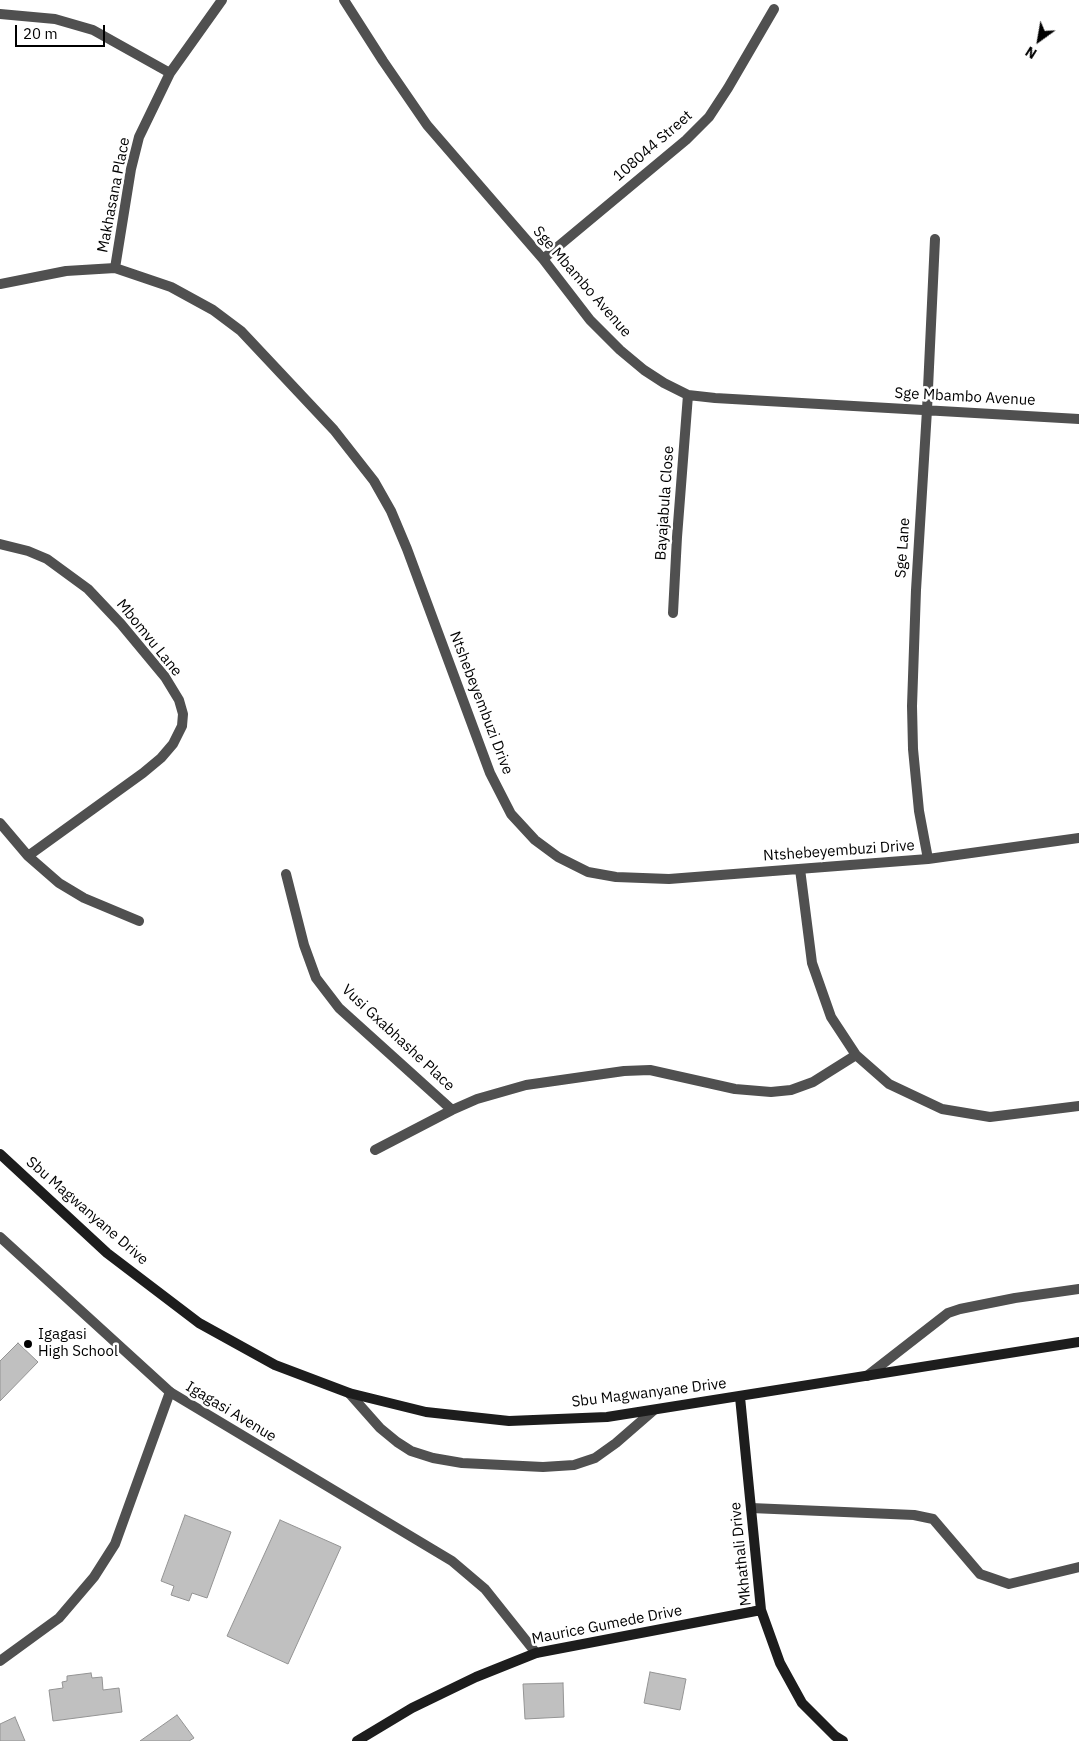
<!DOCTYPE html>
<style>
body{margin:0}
#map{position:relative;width:1079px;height:1741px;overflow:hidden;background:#fff;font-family:"IBM Plex Sans",sans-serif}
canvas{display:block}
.north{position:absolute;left:1014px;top:15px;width:50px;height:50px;-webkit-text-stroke:4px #fff;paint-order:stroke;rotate:212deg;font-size:14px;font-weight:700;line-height:20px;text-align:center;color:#000}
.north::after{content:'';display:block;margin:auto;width:18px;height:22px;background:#000;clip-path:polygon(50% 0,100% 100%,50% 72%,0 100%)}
.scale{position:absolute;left:15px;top:25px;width:90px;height:22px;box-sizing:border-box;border:2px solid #000;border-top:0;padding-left:6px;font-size:15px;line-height:18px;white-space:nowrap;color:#000;-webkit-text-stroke:4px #fff;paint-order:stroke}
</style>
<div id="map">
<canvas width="1079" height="1741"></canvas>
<div class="north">N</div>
<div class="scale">20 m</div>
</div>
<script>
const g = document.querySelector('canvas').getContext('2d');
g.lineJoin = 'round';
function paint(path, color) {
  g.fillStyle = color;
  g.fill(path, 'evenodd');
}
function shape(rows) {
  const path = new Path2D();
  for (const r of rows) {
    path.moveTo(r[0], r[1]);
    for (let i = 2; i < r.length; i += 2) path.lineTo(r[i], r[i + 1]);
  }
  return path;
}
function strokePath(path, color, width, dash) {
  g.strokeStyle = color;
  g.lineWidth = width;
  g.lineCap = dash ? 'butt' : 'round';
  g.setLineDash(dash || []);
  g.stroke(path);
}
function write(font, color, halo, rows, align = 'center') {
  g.font = font + ' "IBM Plex Sans",sans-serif';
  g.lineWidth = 5;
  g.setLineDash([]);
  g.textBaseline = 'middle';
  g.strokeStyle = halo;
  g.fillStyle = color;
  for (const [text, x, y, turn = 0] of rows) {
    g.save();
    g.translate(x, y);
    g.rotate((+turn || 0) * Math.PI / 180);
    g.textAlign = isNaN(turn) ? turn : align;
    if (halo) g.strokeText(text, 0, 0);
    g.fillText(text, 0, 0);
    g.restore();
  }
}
const building = shape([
 [18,1343,38,1362,0,1401,0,1361,18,1343],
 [185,1515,231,1532,207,1598,192,1593,189,1601,171,1595,174,1586,161,1581,185,1515],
 [280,1520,341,1547,288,1664,227,1636,280,1520],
 [650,1672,686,1679,680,1710,644,1703,650,1672],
 [91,1673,92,1678,102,1677,103,1690,119,1688,122,1712,53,1721,49,1690,63,1688,62,1682,67,1681,67,1676,91,1673],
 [563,1683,564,1717,525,1719,523,1684,563,1683],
 [177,1715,194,1738,189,1741,140,1741,177,1715],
 [15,1717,25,1741,0,1741,0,1724,15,1717]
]);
paint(building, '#c0c0c0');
strokePath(building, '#949494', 1);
strokePath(shape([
 [0,1237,170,1392],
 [867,1376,948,1313,960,1309,1015,1298,1079,1289],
 [349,1393,380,1428,397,1442,411,1451,433,1458,462,1463,543,1467,574,1465,595,1458,616,1443,654,1410],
 [751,1508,914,1515,933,1519,980,1574,1009,1584,1079,1567]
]), '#505050', 10);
strokePath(shape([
 [344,0,383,61,427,125,543,259,590,320,620,350,644,370,664,383,688,395,715,398,1079,419],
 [0,14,55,19,93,30,170,73],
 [543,259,686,140,709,117,728,88,774,9],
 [115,268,131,169,139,137,170,73,222,0],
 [0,284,66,271,115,268,171,287,213,310,241,331,334,430,374,481,391,511,407,549,490,773,511,814,535,840,558,857,588,872,616,877,669,879,928,859,1079,838],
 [0,544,28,551,47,559,88,589,121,624,165,677,179,700,183,714,182,726,173,744,161,758,143,773,28,856],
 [673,613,677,537,688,395],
 [0,823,28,856,59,883,84,898,139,921],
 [928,859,919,811,913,749,912,706,916,590,927,410,935,239],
 [800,869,812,963,831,1017,856,1055,889,1084,942,1109,990,1117,1079,1106],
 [286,874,304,945,316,978,339,1008,452,1110],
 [375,1150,452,1110,477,1099,526,1085,624,1071,650,1070,735,1089,771,1092,791,1090,813,1082,856,1055],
 [0,1661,59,1618,94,1577,115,1544,170,1392,452,1561,485,1589,536,1653]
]), '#505050', 10);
strokePath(shape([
 [0,1154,107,1253,199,1323,275,1365,349,1393,426,1412,509,1421,607,1417,1079,1342],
 [740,1397,761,1610,780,1663,802,1703,835,1736,843,1741],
 [357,1741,412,1708,476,1677,536,1653,761,1610]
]), '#1d1d1d', 10);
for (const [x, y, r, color] of [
 [28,1344,5,"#000"]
]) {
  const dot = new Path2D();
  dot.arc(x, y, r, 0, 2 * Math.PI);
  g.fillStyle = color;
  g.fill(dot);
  strokePath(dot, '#fff', 2);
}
write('15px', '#000', '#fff', [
 ["108044 Street",653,146,-41],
 ["Makhasana Place",114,195,-79],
 ["Sge Mbambo Avenue",582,282,49],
 ["Sge Mbambo Avenue",965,397,3],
 ["Bayajabula Close",665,503,-86],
 ["Sge Lane",903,548,-86],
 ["Mbomvu Lane",149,638,51],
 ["Ntshebeyembuzi Drive",481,703,69],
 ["Ntshebeyembuzi Drive",839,851,-4],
 ["Vusi Gxabhashe Place",398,1038,43],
 ["Sbu Magwanyane Drive",87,1211,41],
 ["Sbu Magwanyane Drive",649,1393,-7],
 ["Igagasi Avenue",231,1412,31],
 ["Mkhathali Drive",741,1554,-96],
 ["Maurice Gumede Drive",607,1625,-11]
]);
write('15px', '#000', '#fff', [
 ["Igagasi",38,1335],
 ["High School",38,1352]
], 'left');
</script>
